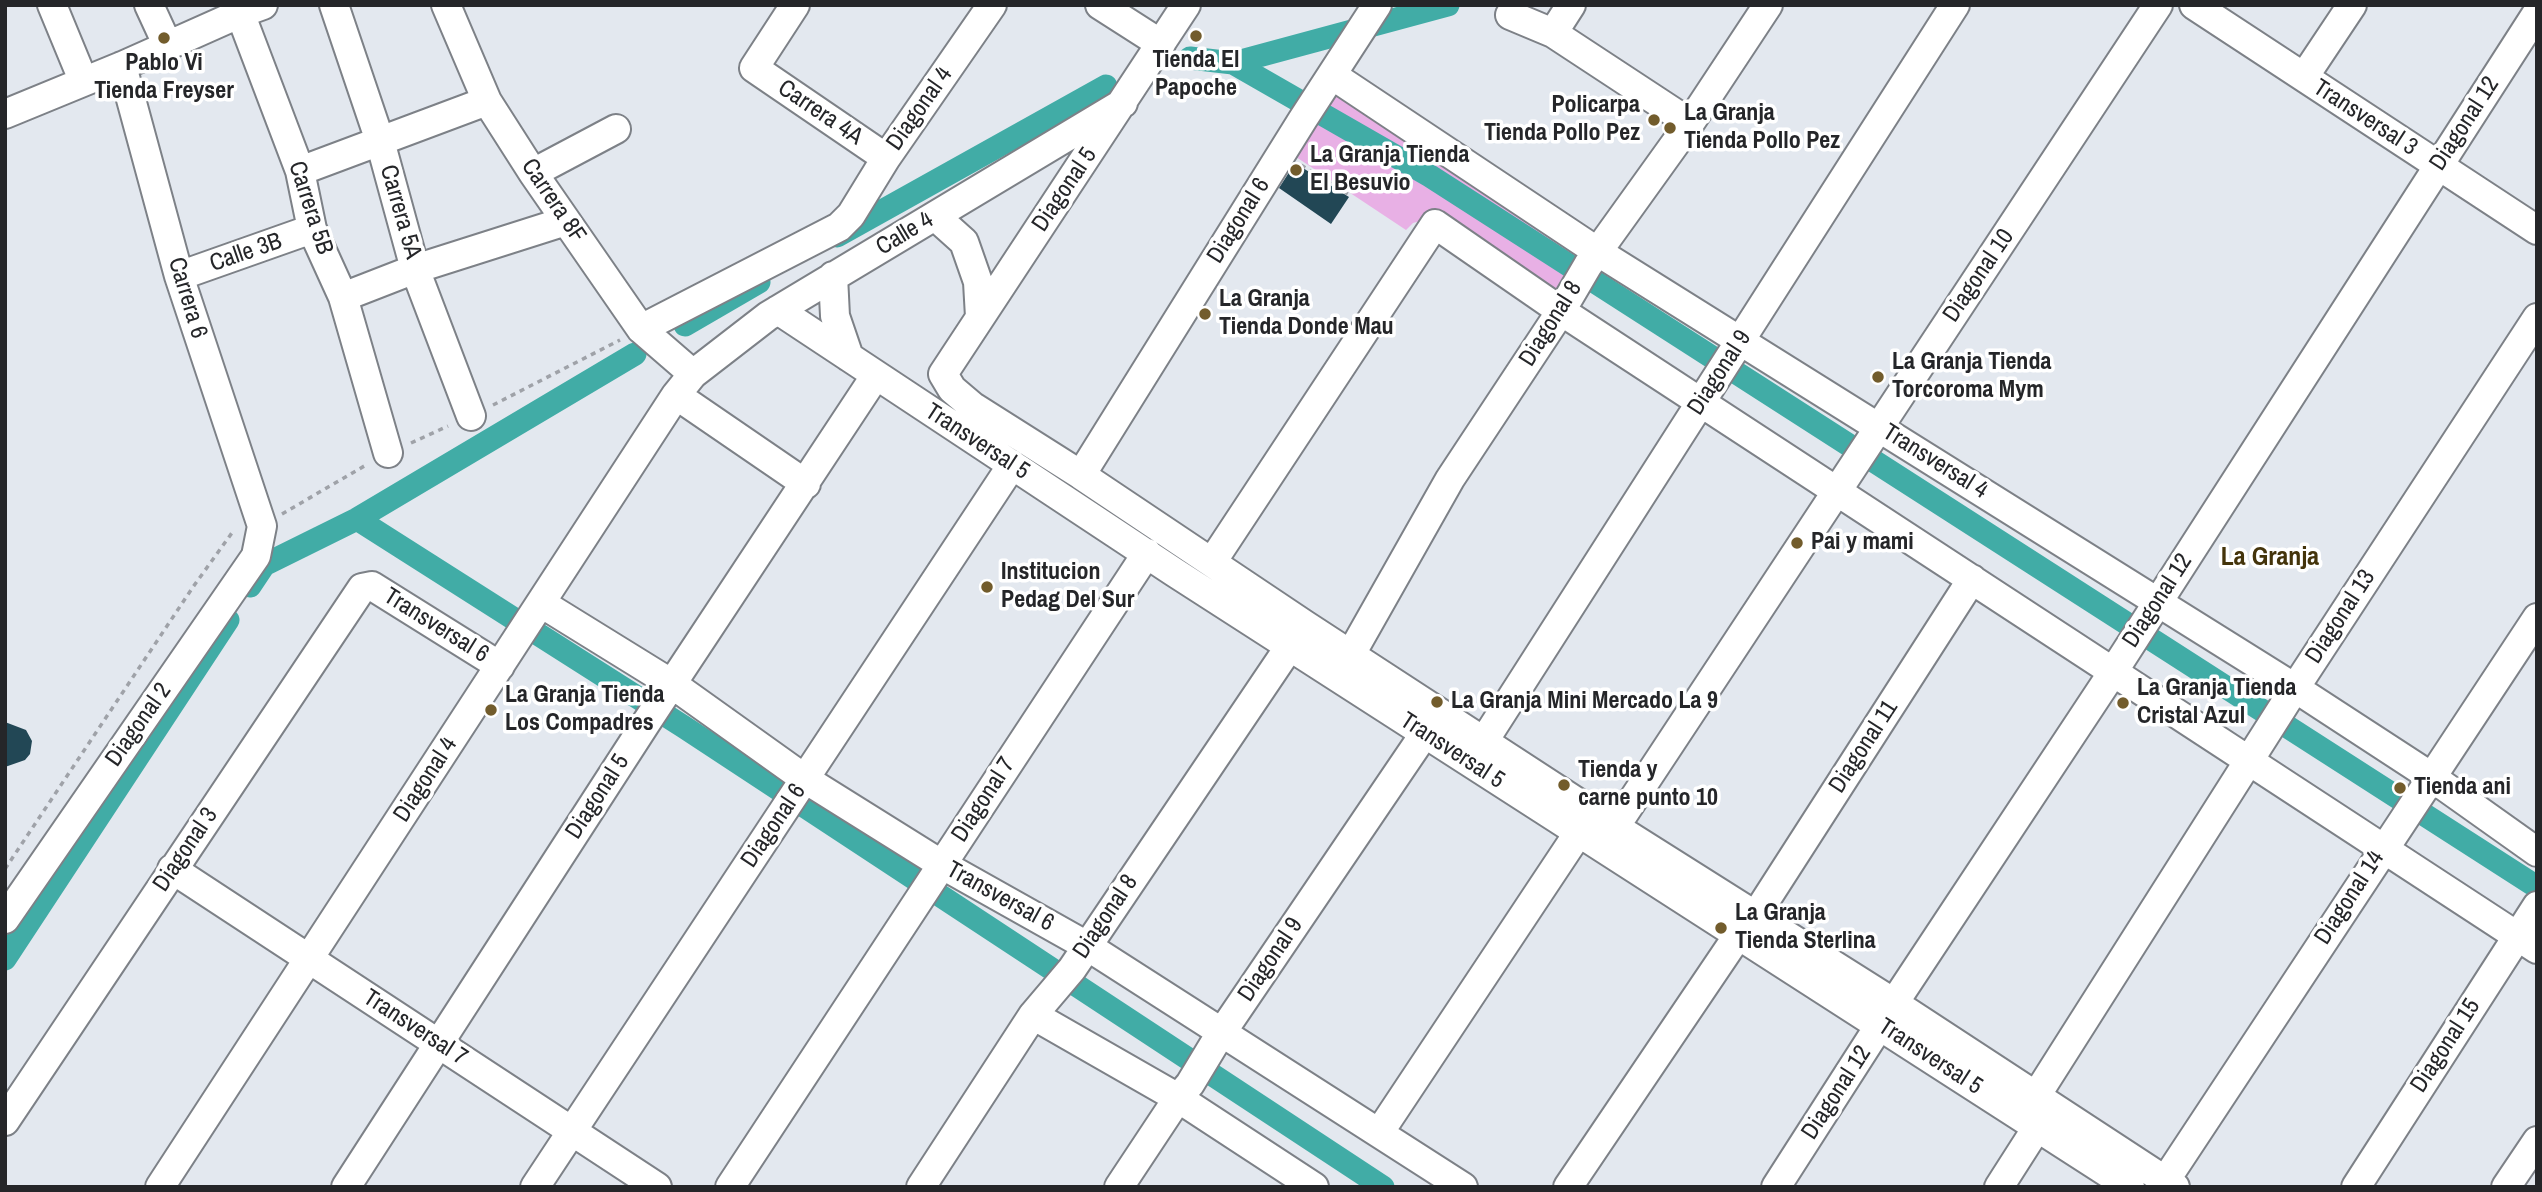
<!DOCTYPE html>
<style>
body{margin:0}
#map{position:relative;width:2542px;height:1192px;overflow:hidden;background:#e3e8ef;font-family:"Archivo Narrow",sans-serif}
canvas{display:block}
.frame{position:absolute;inset:0;border:7px solid #252629;pointer-events:none}
</style>
<div id="map">
<canvas width="2542" height="1192"></canvas>
<div class="frame"></div>
</div>
<script>
const g = document.querySelector('canvas').getContext('2d');
g.lineJoin = 'round';
function paint(path, color) {
  g.fillStyle = color;
  g.fill(path, 'evenodd');
}
function shape(rows) {
  const path = new Path2D();
  for (const r of rows) {
    path.moveTo(r[0], r[1]);
    for (let i = 2; i < r.length; i += 2) path.lineTo(r[i], r[i + 1]);
  }
  return path;
}
function strokePath(path, color, width, dash) {
  g.strokeStyle = color;
  g.lineWidth = width;
  g.lineCap = dash ? 'butt' : 'round';
  g.setLineDash(dash || []);
  g.stroke(path);
}
function write(font, color, halo, rows, align = 'center') {
  g.font = font + ' "Archivo Narrow",sans-serif';
  g.lineWidth = 7;
  g.setLineDash([]);
  g.textBaseline = 'middle';
  g.strokeStyle = halo;
  g.fillStyle = color;
  for (const [text, x, y, turn = 0] of rows) {
    g.save();
    g.translate(x, y);
    g.rotate((+turn || 0) * Math.PI / 180);
    g.textAlign = isNaN(turn) ? turn : align;
    if (halo) g.strokeText(text, 0, 0);
    g.fillText(text, 0, 0);
    g.restore();
  }
}
paint(shape([
 [1336,87,1582,243,1569,284,1550,290,1430,218,1413,223,1406,230,1293,155]
]), '#e8b0e5');
strokePath(shape([
 [1190,58,1233,63,1448,5],
 [1233,63,1430,176,2537,887],
 [837,236,1106,86],
 [685,325,759,282],
 [357,519,684,727,1383,1187],
 [250,586,264,565,357,519,635,354],
 [5,959,228,620]
]), '#41aca6', 23);
paint(shape([
 [1295,163,1349,197,1331,224,1279,188],
 [5,722,26,730,32,741,30,754,25,760,5,767]
]), '#224755');
const minor = shape([
 [52,5,83,80],
 [149,5,167,44],
 [237,5,300,171,312,229,343,297,388,453],
 [334,5,380,141,415,269,471,416],
 [446,5,487,101,533,173,641,329,693,374],
 [795,5,754,68,886,158],
 [1100,5,1161,44],
 [2194,5,2537,230],
 [1510,15,1553,33,1690,123],
 [1553,33,1571,5],
 [1332,75,1598,252,2295,688,2430,776,2537,852],
 [2304,77,2352,5],
 [5,114,122,66,241,13,263,5],
 [300,171,487,101],
 [533,173,616,129],
 [935,216,964,242,978,282,980,317],
 [179,276,312,229],
 [833,276,835,316,849,357],
 [343,297,415,269,566,221],
 [778,310,1174,572,2130,1187],
 [641,329,839,227,851,215,886,158,992,5],
 [943,374,952,389,972,406,1081,475,1305,625,1615,827,1894,1003,2175,1187],
 [943,374,1186,5],
 [676,395,806,484],
 [1081,475,1303,119,1377,5],
 [1212,562,1435,224,1561,311,2537,949],
 [541,603,672,684,805,779,941,864,1087,946,1463,1187],
 [1351,654,1450,479,1561,311,1588,265,1690,123,1768,5],
 [1484,741,1955,5],
 [1615,827,2158,5],
 [172,869,657,1187],
 [1756,915,1972,579],
 [5,919,256,556,262,526,179,276,122,66],
 [1033,1015,1178,1098,1314,1187],
 [2036,1096,2295,688,2537,318],
 [5,1121,362,588,372,586,500,666],
 [1379,1133,1579,832],
 [2165,1181,2537,618],
 [160,1187,676,395,693,374,768,316,1123,103],
 [346,1187,646,723,876,375],
 [535,1187,1012,465],
 [730,1187,1147,553],
 [921,1187,1033,1015,1072,969,1290,646],
 [1119,1187,1178,1098,1190,1084,1216,1041,1425,733],
 [1568,1187,1739,934],
 [1776,1187,1894,1003,2113,672,2537,13],
 [1999,1187,2038,1126],
 [2356,1187,2537,906],
 [2506,1187,2537,1141]
]);
strokePath(minor, '#7d8187', 32);
strokePath(shape([
 [1301,165,1351,196],
 [493,405,620,340],
 [411,443,448,426],
 [282,514,366,465],
 [5,869,193,587,234,530]
]), '#9fa2a8', 3.5, [5, 5]);
strokePath(minor, '#fff', 28);
for (const [x, y, r, color] of [
 [1196,36,7,"#725c2c"],
 [164,38,7,"#725c2c"],
 [1654,120,7,"#725c2c"],
 [1670,128,7,"#725c2c"],
 [1296,170,7,"#725c2c"],
 [1205,314,7,"#725c2c"],
 [1878,377,7,"#725c2c"],
 [1797,543,7,"#725c2c"],
 [987,587,7,"#725c2c"],
 [1437,702,7,"#725c2c"],
 [2123,703,7,"#725c2c"],
 [491,710,7,"#725c2c"],
 [1564,785,7,"#725c2c"],
 [2400,788,7,"#725c2c"],
 [1721,928,7,"#725c2c"]
]) {
  const dot = new Path2D();
  dot.arc(x, y, r, 0, 2 * Math.PI);
  g.fillStyle = color;
  g.fill(dot);
  strokePath(dot, '#fff', 2.5);
}
write('bold 24px', '#252629', '#fff', [
 ["Tienda El",1196,61,"center"],
 ["Papoche",1196,89,"center"],
 ["Pablo Vi",164,64,"center"],
 ["Tienda Freyser",164,92,"center"],
 ["Policarpa",1640,106,"right"],
 ["Tienda Pollo Pez",1640,134,"right"],
 ["La Granja",1684,114],
 ["Tienda Pollo Pez",1684,142],
 ["La Granja Tienda",1310,156],
 ["El Besuvio",1310,184],
 ["La Granja",1219,300],
 ["Tienda Donde Mau",1219,328],
 ["La Granja Tienda",1892,363],
 ["Torcoroma Mym",1892,391],
 ["Pai y mami",1811,543],
 ["Institucion",1001,573],
 ["Pedag Del Sur",1001,601],
 ["La Granja Tienda",2137,689],
 ["Cristal Azul",2137,717],
 ["La Granja Tienda",505,696],
 ["Los Compadres",505,724],
 ["La Granja Mini Mercado La 9",1451,702],
 ["Tienda y",1578,771],
 ["carne punto 10",1578,799],
 ["Tienda ani",2414,788],
 ["La Granja",1735,914],
 ["Tienda Sterlina",1735,942]
], 'left');
write('24px', '#252629', '#fff', [
 ["Diagonal 4",920,109,-55],
 ["Carrera 4A",820,113,34],
 ["Transversal 3",2365,118,33],
 ["Diagonal 12",2465,124,-57],
 ["Diagonal 5",1065,190,-56],
 ["Carrera 8F",553,201,56],
 ["Carrera 5B",310,208,72],
 ["Carrera 5A",400,212,74],
 ["Diagonal 6",1239,221,-58],
 ["Calle 4",905,234,-31],
 ["Calle 3B",246,253,-19],
 ["Diagonal 10",1979,276,-56],
 ["Carrera 6",187,298,73],
 ["Diagonal 8",1551,324,-58],
 ["Diagonal 9",1720,373,-57],
 ["Transversal 5",977,442,33],
 ["Transversal 4",1935,462,32],
 ["Diagonal 12",2158,601,-57],
 ["Diagonal 13",2341,617,-57],
 ["Transversal 6",436,626,32],
 ["Diagonal 2",139,725,-55],
 ["Diagonal 11",1864,747,-57],
 ["Transversal 5",1452,751,33],
 ["Diagonal 4",426,780,-57],
 ["Diagonal 5",598,797,-57],
 ["Diagonal 7",984,800,-57],
 ["Diagonal 6",774,826,-56],
 ["Diagonal 3",186,850,-56],
 ["Transversal 6",1000,897,29],
 ["Diagonal 14",2350,898,-57],
 ["Diagonal 8",1106,917,-56],
 ["Diagonal 9",1271,960,-56],
 ["Transversal 7",415,1028,33],
 ["Diagonal 15",2446,1046,-57],
 ["Transversal 5",1930,1057,33],
 ["Diagonal 12",1837,1093,-57]
]);
write('bold 26px', '#44340b', '#fff', [
 ["La Granja",2270,558]
]);
</script>
